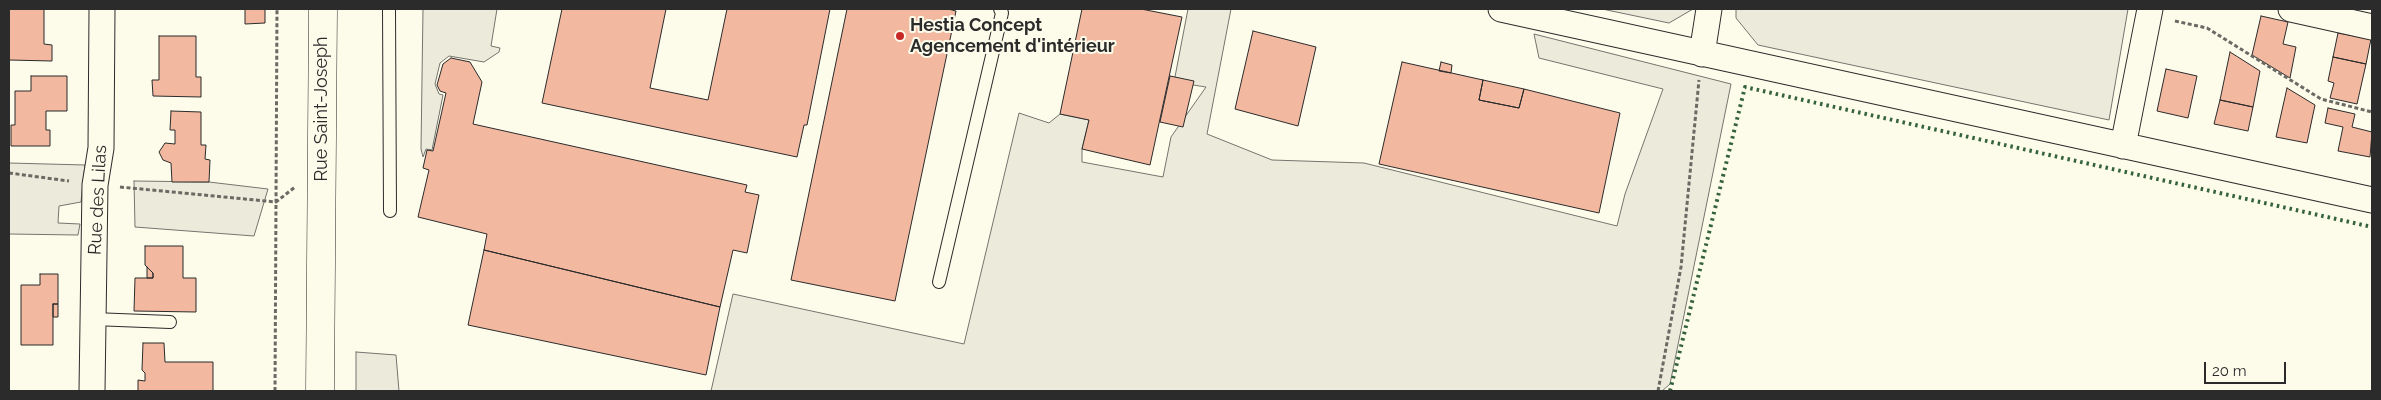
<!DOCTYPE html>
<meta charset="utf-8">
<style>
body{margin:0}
#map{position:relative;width:2381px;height:400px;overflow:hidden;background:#fdfbea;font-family:Raleway,sans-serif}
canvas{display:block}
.frame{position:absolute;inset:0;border:10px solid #2b2b2b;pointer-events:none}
.scale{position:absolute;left:2204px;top:362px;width:82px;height:22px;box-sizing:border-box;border:2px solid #2b2b2b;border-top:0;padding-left:6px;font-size:15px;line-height:18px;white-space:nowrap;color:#2b2b2b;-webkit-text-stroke:4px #fdfbea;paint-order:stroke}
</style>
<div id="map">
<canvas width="2381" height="400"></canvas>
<div class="frame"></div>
<div class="scale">20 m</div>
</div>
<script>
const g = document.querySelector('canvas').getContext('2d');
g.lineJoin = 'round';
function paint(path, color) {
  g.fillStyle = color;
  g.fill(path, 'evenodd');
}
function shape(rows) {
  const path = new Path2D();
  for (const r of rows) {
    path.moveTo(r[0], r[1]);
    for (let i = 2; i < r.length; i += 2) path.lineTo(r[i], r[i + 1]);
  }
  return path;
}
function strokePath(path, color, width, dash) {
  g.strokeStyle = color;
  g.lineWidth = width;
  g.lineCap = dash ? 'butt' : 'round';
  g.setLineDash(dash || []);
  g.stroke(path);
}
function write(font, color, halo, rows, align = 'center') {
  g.font = font + ' Raleway,sans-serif';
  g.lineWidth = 4;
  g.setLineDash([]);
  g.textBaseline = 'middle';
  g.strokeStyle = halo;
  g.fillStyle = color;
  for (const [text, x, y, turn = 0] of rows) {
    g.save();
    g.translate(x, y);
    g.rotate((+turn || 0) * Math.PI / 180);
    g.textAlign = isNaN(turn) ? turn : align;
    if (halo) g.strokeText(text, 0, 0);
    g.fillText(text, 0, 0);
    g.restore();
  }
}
const green = shape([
 [423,9,497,9,491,46,500,48,499,52,484,62,449,56,440,63,435,84,439,94,443,95,432,150,426,149,423,157,421,149,423,9],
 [1188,9,1231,9,1207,134,1272,160,1364,163,1617,226,1625,194,1663,89,1539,58,1534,34,1731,84,1670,384,1662,391,711,391,733,294,964,344,1019,113,1049,123,1060,114,1089,120,1082,149,1082,162,1163,177,1171,137,1206,87,1174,82,1188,9],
 [1602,9,1693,9,1669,23,1602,9],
 [1736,9,2128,9,2109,120,1758,45,1736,18,1736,9],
 [9,163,85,165,81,202,59,206,58,223,80,224,78,235,9,234,9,163],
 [134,181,209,182,268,189,254,236,135,227,134,181],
 [356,352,396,355,399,391,356,391,356,352]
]);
paint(green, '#ecebdb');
strokePath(green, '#74746e', 1);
const building = shape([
 [9,9,44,9,44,44,52,45,52,61,9,60,9,9],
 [245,9,265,9,265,23,245,24,245,9],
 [562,9,666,9,650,88,708,100,727,9,830,9,807,125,804,125,797,157,542,103,562,9],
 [847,9,948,9,956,11,895,301,791,280,847,9],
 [1082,9,1141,9,1182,17,1150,165,1082,149,1089,120,1060,114,1082,9],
 [2261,16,2288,22,2283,44,2296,47,2290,78,2252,55,2261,16],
 [1253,31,1316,47,1298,126,1235,109,1253,31],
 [2338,33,2371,39,2366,64,2333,57,2338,33],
 [159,36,196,36,196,77,201,77,201,97,153,96,152,80,159,80,159,36],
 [2230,52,2260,71,2253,107,2220,100,2230,52],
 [2333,57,2366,64,2357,104,2330,98,2334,83,2328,81,2333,57],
 [451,58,470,62,482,82,473,124,747,185,745,192,759,195,747,253,733,250,720,307,484,250,487,234,418,217,429,170,423,168,427,150,433,151,446,93,440,91,437,85,443,64,451,58],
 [1402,62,1483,80,1479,100,1519,108,1524,89,1620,113,1599,213,1379,164,1402,62],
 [1441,62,1452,65,1451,73,1439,71,1441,62],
 [2166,69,2197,76,2188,118,2157,111,2166,69],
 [31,76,67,76,67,111,46,111,46,130,50,130,50,146,11,146,11,125,15,125,15,91,31,91,31,76],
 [1170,76,1194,81,1183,127,1160,122,1170,76],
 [1483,80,1524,89,1519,108,1479,100,1483,80],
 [2287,88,2315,105,2307,143,2276,137,2287,88],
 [2220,100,2253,107,2248,131,2214,124,2220,100],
 [2328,108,2355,114,2352,127,2372,132,2370,157,2338,151,2343,127,2325,123,2328,108],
 [171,111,201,112,201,145,206,145,205,159,210,160,209,182,172,182,171,163,163,160,159,152,165,143,175,144,175,130,170,130,171,111],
 [145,246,183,246,183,278,196,278,196,312,134,311,135,278,153,278,153,273,145,265,145,246],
 [484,250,720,307,706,375,468,325,484,250],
 [147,267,153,273,153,278,147,278,147,267],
 [40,274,58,274,58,304,53,304,53,345,21,345,21,285,40,285,40,274],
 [53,304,58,304,58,317,53,317,53,304],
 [143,343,164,343,165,362,213,362,213,391,138,391,138,380,145,381,145,373,142,370,143,343]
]);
paint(building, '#f2b8a0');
strokePath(building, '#2b2b2b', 1);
const service = shape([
 [389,9,390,211],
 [939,282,1002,13,1000,9],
 [93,319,170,322]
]);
const minor = shape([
 [1501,9,2372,200],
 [2291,9,2372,27],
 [1702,54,1709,9],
 [2123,146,2150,9],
 [92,391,95,185,101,148,102,9]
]);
const tertiary = shape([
 [320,391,323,9]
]);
strokePath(service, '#2b2b2b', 14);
strokePath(minor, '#2b2b2b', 27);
strokePath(tertiary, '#2b2b2b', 29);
strokePath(shape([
 [2175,21,2207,28,2321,99,2372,112],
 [9,173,69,181],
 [120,187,276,202,277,9],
 [275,391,276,202,295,187],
 [1658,391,1681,267,1699,80]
]), '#6a6964', 3, [4, 2.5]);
strokePath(service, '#fdfbea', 12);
strokePath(minor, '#fdfbea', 25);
strokePath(tertiary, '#fdfbea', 28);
strokePath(shape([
 [1670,391,1745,87,2372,227]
]), '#34623c', 4, [2.5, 4]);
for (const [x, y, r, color] of [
 [900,36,5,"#c62828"]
]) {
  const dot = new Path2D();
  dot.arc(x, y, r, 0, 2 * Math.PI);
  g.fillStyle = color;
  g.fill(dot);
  strokePath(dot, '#fdfbea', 2);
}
write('bold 18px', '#2b2b2b', '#fdfbea', [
 ["Hestia Concept",910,26],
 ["Agencement d'intérieur",910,47]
], 'left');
write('18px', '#2b2b2b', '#fdfbea', [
 ["Rue Saint-Joseph",322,109,-90],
 ["Rue des Lilas",98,200,-87]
]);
</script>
